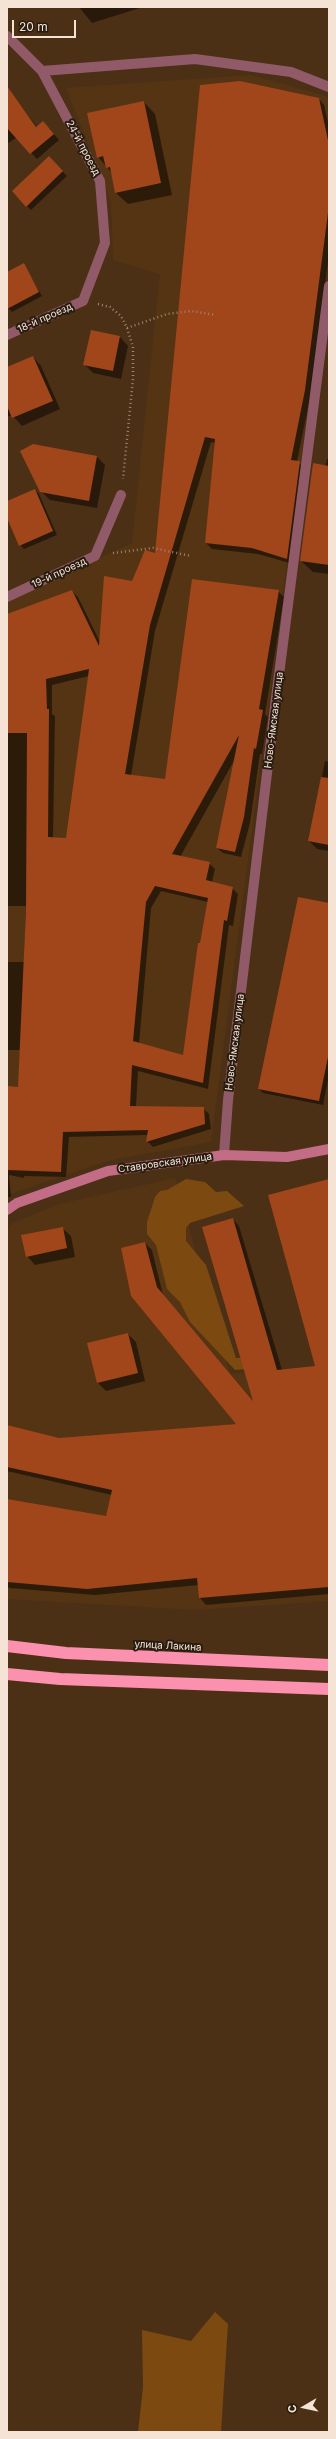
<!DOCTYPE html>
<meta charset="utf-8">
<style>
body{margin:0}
#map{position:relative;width:336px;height:2439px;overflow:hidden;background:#4b3016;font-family:Inter,sans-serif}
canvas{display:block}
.frame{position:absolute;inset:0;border:8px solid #f5e3d5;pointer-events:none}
.north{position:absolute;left:284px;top:2387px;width:40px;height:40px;-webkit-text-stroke:3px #281b10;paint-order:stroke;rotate:261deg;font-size:11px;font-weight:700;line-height:16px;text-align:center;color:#f5e3d5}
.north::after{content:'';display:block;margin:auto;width:14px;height:18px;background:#f5e3d5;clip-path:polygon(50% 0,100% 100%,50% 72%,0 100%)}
.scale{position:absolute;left:12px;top:20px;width:64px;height:18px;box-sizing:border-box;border:2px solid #f5e3d5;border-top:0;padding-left:5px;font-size:12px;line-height:14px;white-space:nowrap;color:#f5e3d5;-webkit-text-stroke:3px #281b10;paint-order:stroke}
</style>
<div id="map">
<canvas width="336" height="2439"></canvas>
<div class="frame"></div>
<div class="north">С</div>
<div class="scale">20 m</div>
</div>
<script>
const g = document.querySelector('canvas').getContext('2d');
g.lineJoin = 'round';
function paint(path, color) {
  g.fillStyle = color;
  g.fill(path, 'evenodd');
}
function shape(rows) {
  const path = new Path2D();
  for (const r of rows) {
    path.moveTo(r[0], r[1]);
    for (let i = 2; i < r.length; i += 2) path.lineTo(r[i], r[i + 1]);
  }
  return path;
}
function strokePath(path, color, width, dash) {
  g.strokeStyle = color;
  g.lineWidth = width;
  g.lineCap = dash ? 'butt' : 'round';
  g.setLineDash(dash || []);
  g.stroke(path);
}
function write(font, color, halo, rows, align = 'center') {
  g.font = font + ' Inter,sans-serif';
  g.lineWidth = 4;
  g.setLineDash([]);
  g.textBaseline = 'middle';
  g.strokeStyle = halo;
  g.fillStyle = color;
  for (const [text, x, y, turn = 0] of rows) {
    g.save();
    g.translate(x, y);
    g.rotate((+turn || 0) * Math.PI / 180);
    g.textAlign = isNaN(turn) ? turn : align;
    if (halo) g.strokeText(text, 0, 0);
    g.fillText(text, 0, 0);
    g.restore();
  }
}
paint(shape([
 [251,75,329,97,329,240,211,1142,107,1161,7,1195,7,601,132,543,160,274,113,260,111,201,66,88],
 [175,1178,230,1374,329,1365,329,1601,197,1610,7,1599,7,1231,13,1223,59,1204]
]), '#553414');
paint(shape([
 [186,1179,205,1182,216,1192,227,1191,244,1206,190,1223,186,1228,186,1241,206,1265,236,1358,265,1357,273,1367,235,1370,190,1322,180,1302,167,1289,156,1245,147,1234,147,1222,155,1197,160,1191,167,1190],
 [215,2312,228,2324,221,2432,138,2432,143,2387,142,2330,191,2341]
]), '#7c4911');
paint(shape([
 [79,7,143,7,92,23],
 [318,98,324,105,329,126,329,254,310,397,297,462,305,468,293,564,258,554,212,549,206,543,215,443,211,442,155,631,131,776,166,781,278,591,284,597,265,714,268,717,262,754,260,754,250,823,241,857,223,853,217,848,235,759,180,857,209,863,215,869,212,882,232,888,238,894,233,926,229,925,208,1089,138,1071,136,1107,203,1108,209,1114,211,1129,153,1147,147,1141,148,1135,69,1137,66,1177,24,1176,24,1178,9,1175,11,1197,7,1197,7,1087,19,1088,20,1050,7,1050,7,962,24,962,26,906,7,906,7,615,72,591,78,597,101,644,132,582,155,554],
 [89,676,67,839,53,838,55,716,52,714,52,685],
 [161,891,208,902,184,1056,139,1044,151,908],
 [17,101,37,127,49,128,59,140,37,159,17,137,7,144,7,108],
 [144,102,155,114,172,195,128,204,116,193,112,173,98,157],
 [49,158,67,176,31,210,13,192],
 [23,264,42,296,12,312,7,307,7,273],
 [92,331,120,337,128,346,121,379,93,373,85,365],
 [33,357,41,366,60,409,22,426,12,415,7,417,7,369],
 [97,457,105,465,97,508,50,500,41,491],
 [327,459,329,459,329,574,313,572,301,561],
 [35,490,39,494,57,535,24,549,20,545,7,515,7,502],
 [325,761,329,762,329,851,317,849,309,841],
 [329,904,329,1075,323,1105,263,1093,259,1089],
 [329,1180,329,1594,206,1605,200,1598,199,1585,95,1595,9,1588,7,1586,7,1500,107,1517,112,1495,7,1471,7,1426,59,1439,238,1424,132,1296,145,1243,152,1250,163,1295,255,1403,233,1219,239,1226,282,1370,316,1367],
 [62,1228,71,1236,75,1257,35,1265,27,1256],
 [128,1334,136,1342,145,1381,106,1391,97,1382]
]), '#0007');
paint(shape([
 [240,81,319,98,329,145,329,205,305,390,291,460,300,461,287,559,252,548,205,543,215,439,205,437,150,625,125,774,165,779,192,579,279,590,259,709,263,710,256,749,254,748,244,817,235,852,216,848,239,735,172,854,210,862,206,880,233,887,227,921,224,920,203,1083,132,1065,130,1106,204,1107,205,1124,146,1142,148,1130,63,1132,61,1172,7,1170,7,1086,18,1087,26,909,27,733,7,733,7,614,72,590,99,646,104,576,132,581,145,550,155,553,200,85],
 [89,669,66,838,48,837,49,709,47,709,46,679],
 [155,886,208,898,200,943,198,943,183,1055,133,1041,146,902],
 [7,86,36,127,43,121,54,134,30,154,7,128],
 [144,101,161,183,115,193,110,167,106,168,103,156,97,158,87,113],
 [49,156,63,171,26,207,12,191],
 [24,263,39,292,7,309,7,272],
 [91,330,120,336,113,371,83,365],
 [33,356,53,401,12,418,7,406,7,367],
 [33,444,97,456,89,501,40,492,20,451],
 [313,463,329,466,329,565,300,561],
 [35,489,53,531,19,546,7,518,7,501],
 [321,777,329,778,329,845,308,841],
 [298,897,329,903,329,1052,319,1101,258,1089],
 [329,1179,329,1587,199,1598,197,1578,87,1589,7,1582,7,1499,106,1516,112,1490,7,1467,7,1425,59,1438,236,1424,131,1296,121,1248,145,1242,157,1287,253,1401,202,1227,233,1218,277,1370,315,1366,268,1195],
 [63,1227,67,1248,26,1257,21,1235],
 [128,1333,138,1373,97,1383,87,1343]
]), '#a1451b');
strokePath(shape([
 [98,304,110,307,121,316,127,328,133,347,133,379,123,479],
 [127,328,167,314,191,311,216,315],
 [113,553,153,548,191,556]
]), '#9c8571', 2.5, [1, 3]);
strokePath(shape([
 [7,36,42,71,100,181,105,243,83,301,7,335],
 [42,71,195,59,291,72,329,87],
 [7,597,95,556,121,495],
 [224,1155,228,1100,276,698,329,286]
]), '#915a69', 10);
strokePath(shape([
 [7,1210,17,1203,108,1171,224,1155,287,1157,329,1149]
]), '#c36c85', 10);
strokePath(shape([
 [7,1646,66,1653,329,1665],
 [7,1674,60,1679,329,1689]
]), '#fc91af', 12);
write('10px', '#f5e3d5', '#281b10', [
 ["24-й проезд",83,148,62],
 ["18-й проезд",45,318,-24],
 ["19-й проезд",59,573,-25],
 ["Ново-Ямская улица",274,720,-83],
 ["Ново-Ямская улица",235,1042,-83],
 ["Ставровская улица",165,1163,-8],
 ["улица Лакина",168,1646,3]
]);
</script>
